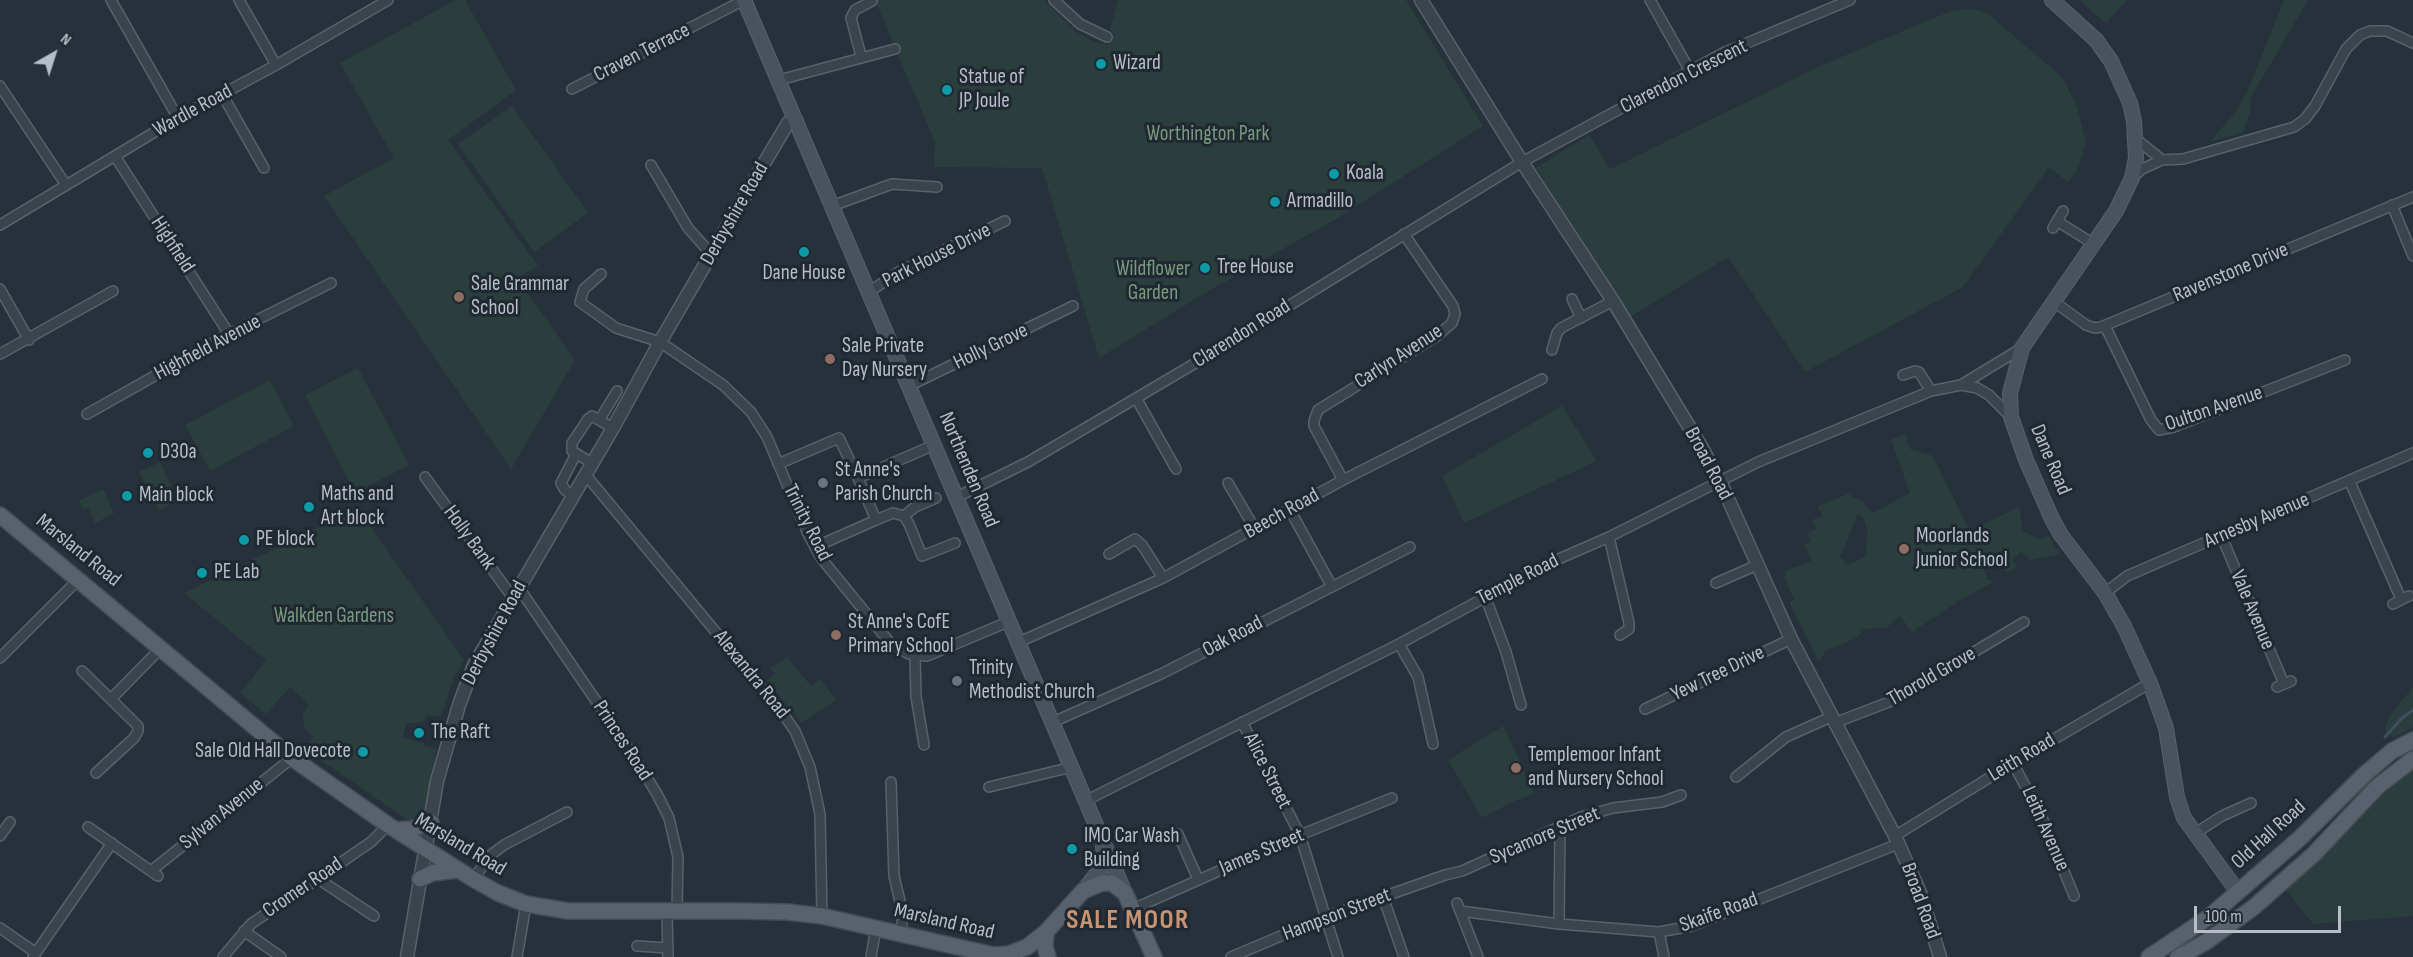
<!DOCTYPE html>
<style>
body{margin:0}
#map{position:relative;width:2413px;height:957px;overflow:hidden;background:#27313c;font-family:"Sofia Sans Condensed",sans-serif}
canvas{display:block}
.north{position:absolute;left:24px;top:24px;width:60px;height:60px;-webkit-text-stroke:4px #202831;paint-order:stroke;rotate:39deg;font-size:16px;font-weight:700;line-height:24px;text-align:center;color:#b7bec7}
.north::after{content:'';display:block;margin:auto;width:21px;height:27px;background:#b7bec7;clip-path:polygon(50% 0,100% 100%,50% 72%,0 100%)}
.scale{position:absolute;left:2194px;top:906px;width:147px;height:27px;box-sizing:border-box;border:3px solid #b7bec7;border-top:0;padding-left:8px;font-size:18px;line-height:21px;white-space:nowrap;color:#b7bec7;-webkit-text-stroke:4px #202831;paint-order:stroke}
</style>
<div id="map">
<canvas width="2413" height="957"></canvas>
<div class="north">N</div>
<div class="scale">100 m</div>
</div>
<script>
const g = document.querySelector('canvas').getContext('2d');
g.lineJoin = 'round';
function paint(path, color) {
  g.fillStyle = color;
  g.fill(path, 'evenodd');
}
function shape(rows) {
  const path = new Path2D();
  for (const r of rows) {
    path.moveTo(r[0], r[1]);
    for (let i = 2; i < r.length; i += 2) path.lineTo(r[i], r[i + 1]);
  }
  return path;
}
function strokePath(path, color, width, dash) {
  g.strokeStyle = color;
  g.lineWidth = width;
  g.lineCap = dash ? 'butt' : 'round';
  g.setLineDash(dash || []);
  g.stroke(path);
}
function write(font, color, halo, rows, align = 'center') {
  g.font = font + ' "Sofia Sans Condensed",sans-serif';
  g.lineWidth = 6;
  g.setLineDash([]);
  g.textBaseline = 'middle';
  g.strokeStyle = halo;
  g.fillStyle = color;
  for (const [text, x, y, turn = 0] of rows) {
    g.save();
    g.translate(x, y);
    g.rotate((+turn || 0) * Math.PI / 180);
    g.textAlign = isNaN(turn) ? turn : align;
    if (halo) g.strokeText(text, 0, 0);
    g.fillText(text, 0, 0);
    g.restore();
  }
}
paint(shape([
 [456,0,465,0,516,90,448,140,538,266,517,278,575,360,511,469,324,196,394,158,340,63],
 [875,0,1045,0,1075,31,1092,41,1108,45,1114,34,1110,30,1118,0,1406,0,1483,126,1336,219,1205,293,1099,358,1042,168,934,167,935,142],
 [2079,0,2127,0,2106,23],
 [2284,0,2308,0,2251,97,2250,112,2243,132,2210,142,2236,111,2247,92],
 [1973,9,1987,13,2062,77,2077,107,2086,143,2077,170,2068,182,2049,167,1963,287,1805,372,1728,257,1627,319,1536,168,1589,135,1610,169,1818,67,1924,22,1952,11],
 [512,106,588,213,534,252,458,144],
 [358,368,409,465,355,493,305,395],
 [270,380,294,426,210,471,185,425],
 [1562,406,1597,461,1464,523,1442,476],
 [1905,434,1910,449,1933,456,1970,531,2019,507,2023,531,2041,540,2048,535,2060,554,2030,560,2021,552,2012,560,2018,566,2007,573,1998,560,1991,560,1984,570,1988,580,1995,581,1962,599,1912,632,1900,616,1886,628,1864,629,1857,638,1826,650,1819,661,1789,602,1794,600,1784,578,1787,570,1811,561,1805,545,1811,542,1808,533,1816,529,1812,520,1822,516,1818,506,1848,494,1863,502,1873,513,1910,493,1891,440],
 [1858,514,1864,519,1868,534,1865,557,1848,565,1840,557],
 [160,462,179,500,159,510,139,472],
 [103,489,114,513,95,523,88,508,83,510,79,501],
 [356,506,464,660,454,677,441,717,427,715,424,722,406,724,403,738,424,743,423,746,436,749,426,813,420,820,408,820,306,750,313,736,305,729,302,716,309,705,290,687,266,714,240,693,266,660,184,593,336,519],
 [787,657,811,686,820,679,836,700,801,723,767,680,775,674,770,668],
 [2413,687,2413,727,2393,738,2385,730,2388,718],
 [1503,726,1520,762,1511,766,1515,775,1524,771,1534,794,1514,801,1482,818,1448,760],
 [2413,770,2413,916,2313,924,2286,890,2374,798]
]), '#2a3e3e');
strokePath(shape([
 [2385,737,2402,718,2413,710]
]), '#3f5063', 3);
const minor = shape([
 [111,0,178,118],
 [239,0,276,65],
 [1054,0,1080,24,1107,37],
 [1650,0,1690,71],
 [861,56,851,18,855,10,872,1],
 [779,80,895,49],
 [0,86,66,185],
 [572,89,744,0],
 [222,94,264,168],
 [2136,139,2162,160],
 [115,156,229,334],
 [651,165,688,228,712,255],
 [2132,178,2142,169,2162,160,2183,159,2294,127,2305,119,2315,106,2346,49,2360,35,2370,31,2387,31,2413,43],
 [2392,205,2413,256],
 [832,206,892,184,937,187],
 [2057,221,2092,243],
 [0,225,178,118,276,65,388,0],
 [2053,228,2063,211],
 [601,274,584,289,580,302,616,328,660,342,723,385,751,412,767,437,808,534,821,558,891,644,909,654,927,656,1010,621],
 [0,289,29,340],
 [869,292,897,273,1005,221],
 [1572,299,1581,318],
 [2053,301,2086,325,2095,328,2101,327,2413,197],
 [2105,326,2151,420,2159,430,2174,427,2345,360],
 [1552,350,1557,333,1561,328,1613,301],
 [0,354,113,291],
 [1903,375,1915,371,1919,372,1931,391],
 [1961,385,1977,388,1989,395,2011,417],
 [909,386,1073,306],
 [1136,398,1176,469],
 [87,414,229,334,331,283],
 [600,419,617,391],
 [592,463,572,451,572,443,588,419,592,416,613,428],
 [778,464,839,438,858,478,876,520,815,547],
 [585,474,778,707,795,731,810,767,820,814,822,916],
 [425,477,513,598],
 [858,478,934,445],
 [1343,480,1314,426,1314,421,1318,410,1437,336,1452,323,1455,314,1453,306,1404,234],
 [2350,482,2401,599],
 [1228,483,1255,529],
 [572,495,565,490,561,483,576,454],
 [957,497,1028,462,1209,355,1522,162,1723,53,1850,0],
 [1290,510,1331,585],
 [904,516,915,507,936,498],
 [876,520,893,513,904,516,909,524,922,556,955,543],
 [2221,535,2284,684],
 [1609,537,1629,623,1629,629,1620,635],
 [1109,554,1135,539,1142,545,1163,578],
 [1716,583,1757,565],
 [519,588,633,755,657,794,669,818,678,857,677,911],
 [2105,593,2127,576,2413,453],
 [1485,596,1506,652,1521,705],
 [2393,604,2409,596],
 [1019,642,1163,578,1343,480,1542,379],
 [1399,644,1418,677,1433,744],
 [915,656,916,696,924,745],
 [0,658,79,579],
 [82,671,138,726,138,731,134,738,96,773],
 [2277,687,2291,681],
 [111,699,161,648],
 [1645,709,1791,639],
 [1053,722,1161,674,1410,547],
 [1242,722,1300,835,1338,957],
 [1837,722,1894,700,2024,622],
 [2013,763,2043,820,2074,896],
 [1736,777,1786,737,1833,716],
 [891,782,894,876,903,914,901,933],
 [989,787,1072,767],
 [1087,800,1399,644,1545,565,1609,537,1758,462,1931,391,1961,385,2022,348],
 [88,827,158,876],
 [1178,834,1198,879],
 [2194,834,2222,816,2251,803],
 [0,836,10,822],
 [1895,836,2013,763,2150,683],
 [151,871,292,758],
 [317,878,374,916],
 [473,879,492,854,504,845,567,812],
 [1383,897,1404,957],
 [1457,903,1478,957],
 [1133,909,1300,835,1392,798],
 [667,911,668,957],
 [1460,911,1559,924,1659,932,1692,926,1898,844],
 [1559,924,1560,826],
 [0,928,36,953],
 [244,931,281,957],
 [1659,932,1664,957],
 [637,946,668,948],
 [33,957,112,843],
 [223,957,251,924,371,842,388,825],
 [517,957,526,904],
 [871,957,876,927],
 [1231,957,1326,917,1445,875,1462,871,1581,817,1613,808,1662,802,1681,795]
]);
const tertiary = shape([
 [1421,0,1522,162,1613,301,1702,448,1720,481,1791,639,1895,836,1921,895,1940,957],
 [407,957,437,781,459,705,474,665,613,428,660,342,763,165,788,123,796,120]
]);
const secondary = shape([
 [744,0,1125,893],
 [2052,0,2096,40,2111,61,2130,103,2134,121,2136,158,2132,178,2116,211,2022,348,2010,393,2011,417,2026,460,2052,519,2061,535,2105,593,2124,626,2150,683,2166,728,2177,797,2184,818,2238,892],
 [1083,891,1102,867,1105,860,1103,847]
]);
const primary = shape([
 [0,515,292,758,388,825,473,879,498,893,526,904,568,911,740,911,787,912,822,916,1002,957],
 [396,830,412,829,431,822],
 [420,879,432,873,457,870],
 [1046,932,1045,947,1048,957],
 [993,955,1009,954,1027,947,1046,932,1083,891,1102,883,1112,883,1125,893,1154,957],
 [2149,957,2209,917,2299,839,2365,774,2392,751,2413,740],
 [2178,957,2206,942,2254,907,2314,854,2377,787,2413,759]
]);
strokePath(minor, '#59616a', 12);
strokePath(tertiary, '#59616a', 15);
strokePath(secondary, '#59616a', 16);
strokePath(primary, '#444c55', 18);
strokePath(minor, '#3b434c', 9);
strokePath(tertiary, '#3b434c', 12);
strokePath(secondary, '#4a525f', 14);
strokePath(primary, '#59626c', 15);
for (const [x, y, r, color] of [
 [1101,64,6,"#0f9aa8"],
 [947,90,6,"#0f9aa8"],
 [1334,174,6,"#0f9aa8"],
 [1275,202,6,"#0f9aa8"],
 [804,252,6,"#0f9aa8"],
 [1205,268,6,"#0f9aa8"],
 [459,297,6,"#8d6e63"],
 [830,359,6,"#8d6e63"],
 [148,453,6,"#0f9aa8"],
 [823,483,6,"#6b7280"],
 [127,496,6,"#0f9aa8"],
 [309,507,6,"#0f9aa8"],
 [244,540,6,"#0f9aa8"],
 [1904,549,6,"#8d6e63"],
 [202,573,6,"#0f9aa8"],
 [836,635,6,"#8d6e63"],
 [957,681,6,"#6b7280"],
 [419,733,6,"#0f9aa8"],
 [363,752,6,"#0f9aa8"],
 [1516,768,6,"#8d6e63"],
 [1072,849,6,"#0f9aa8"]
]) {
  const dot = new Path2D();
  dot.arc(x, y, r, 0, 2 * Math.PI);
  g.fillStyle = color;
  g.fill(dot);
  strokePath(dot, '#202831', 2);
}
write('21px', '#b7bec7', '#202831', [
 ["Craven Terrace",642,53,-27],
 ["Clarendon Crescent",1684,77,-27],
 ["Wardle Road",193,111,-29],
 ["Derbyshire Road",735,214,-60],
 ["Highfield",172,245,57],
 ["Park House Drive",937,256,-27],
 ["Ravenstone Drive",2231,273,-23],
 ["Clarendon Road",1242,334,-32],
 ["Holly Grove",991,347,-26],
 ["Highfield Avenue",208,348,-28],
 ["Carlyn Avenue",1399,357,-33],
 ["Oulton Avenue",2214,409,-19],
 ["Dane Road",2050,460,67],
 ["Broad Road",1708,464,62],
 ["Northenden Road",968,470,67],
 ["Beech Road",1282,514,-29],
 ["Arnesby Avenue",2257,521,-23],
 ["Trinity Road",807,523,63],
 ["Holly Bank",469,538,54],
 ["Marsland Road",78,551,39],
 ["Temple Road",1518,580,-27],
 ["Vale Avenue",2252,610,67],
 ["Derbyshire Road",495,633,-62],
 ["Oak Road",1233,637,-28],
 ["Yew Tree Drive",1718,674,-26],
 ["Alexandra Road",751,675,51],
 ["Thorold Grove",1932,677,-30],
 ["Princes Road",622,741,57],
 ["Leith Road",2022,758,-31],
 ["Alice Street",1267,771,63],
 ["Sylvan Avenue",222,814,-39],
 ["Leith Avenue",2045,829,66],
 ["Old Hall Road",2269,835,-42],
 ["Sycamore Street",1545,836,-23],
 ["Marsland Road",460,845,31],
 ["James Street",1262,852,-23],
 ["Cromer Road",303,888,-34],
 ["Broad Road",1920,901,70],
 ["Skaife Road",1719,913,-20],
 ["Hampson Street",1337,915,-21],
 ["Marsland Road",944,922,13]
]);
write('21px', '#b7bec7', '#202831', [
 ["Wizard",1113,64],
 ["Statue of",959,78],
 ["JP Joule",959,102],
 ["Koala",1346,174],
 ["Armadillo",1287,202],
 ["Tree House",1217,268],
 ["Dane House",804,274,"center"],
 ["Sale Grammar",471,285],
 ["School",471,309],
 ["Sale Private",842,347],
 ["Day Nursery",842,371],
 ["D30a",160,453],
 ["St Anne's",835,471],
 ["Parish Church",835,495],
 ["Maths and",321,495],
 ["Art block",321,519],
 ["Main block",139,496],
 ["Moorlands",1916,537],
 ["Junior School",1916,561],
 ["PE block",256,540],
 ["PE Lab",214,573],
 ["St Anne's CofE",848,623],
 ["Primary School",848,647],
 ["Trinity",969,669],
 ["Methodist Church",969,693],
 ["The Raft",431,733],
 ["Sale Old Hall Dovecote",351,752,"right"],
 ["Templemoor Infant",1528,756],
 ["and Nursery School",1528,780],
 ["IMO Car Wash",1084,837],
 ["Building",1084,861]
], 'left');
write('21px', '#789a7f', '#202831', [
 ["Worthington Park",1208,135],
 ["Wildflower",1153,270],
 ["Garden",1153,294],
 ["Walkden Gardens",334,617]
]);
g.letterSpacing = '1.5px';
write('bold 27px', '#c89371', '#202831', [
 ["SALE MOOR",1128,921]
]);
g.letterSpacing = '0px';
</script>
